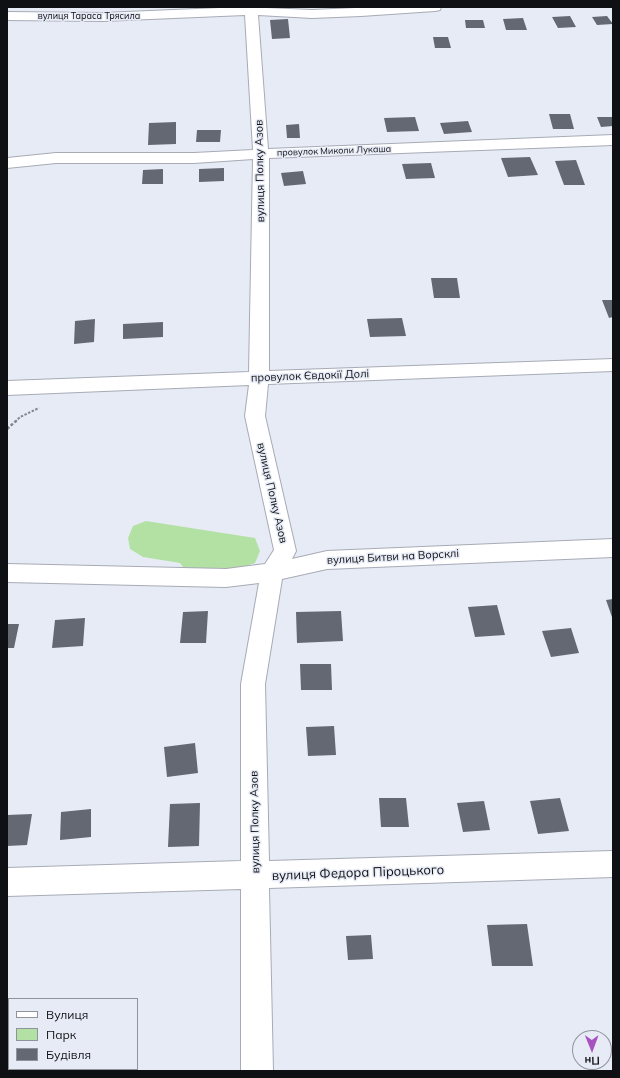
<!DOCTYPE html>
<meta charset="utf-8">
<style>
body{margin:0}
#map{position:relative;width:620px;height:1078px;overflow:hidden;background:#e7ebf6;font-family:Mulish,sans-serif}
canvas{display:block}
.frame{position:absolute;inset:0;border:8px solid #0f1014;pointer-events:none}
.legend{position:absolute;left:8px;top:998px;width:130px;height:72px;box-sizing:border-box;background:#e7ebf6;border:1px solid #91939c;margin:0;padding:5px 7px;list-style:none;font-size:12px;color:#0f1014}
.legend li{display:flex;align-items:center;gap:8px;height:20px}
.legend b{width:20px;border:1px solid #91939c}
.north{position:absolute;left:572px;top:1030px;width:40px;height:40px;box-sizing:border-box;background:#e7ebf6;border:1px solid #91939c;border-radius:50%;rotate:179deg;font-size:11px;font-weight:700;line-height:16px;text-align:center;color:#0f1014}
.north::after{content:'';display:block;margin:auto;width:14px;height:18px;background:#a852c0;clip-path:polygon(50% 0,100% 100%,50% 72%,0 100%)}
</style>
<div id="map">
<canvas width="620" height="1078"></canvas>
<div class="frame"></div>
<ul class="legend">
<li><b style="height:5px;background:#fff"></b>Вулиця</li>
<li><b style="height:11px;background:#b3e1a4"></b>Парк</li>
<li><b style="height:11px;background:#646872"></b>Будівля</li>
</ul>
<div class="north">Пн</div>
</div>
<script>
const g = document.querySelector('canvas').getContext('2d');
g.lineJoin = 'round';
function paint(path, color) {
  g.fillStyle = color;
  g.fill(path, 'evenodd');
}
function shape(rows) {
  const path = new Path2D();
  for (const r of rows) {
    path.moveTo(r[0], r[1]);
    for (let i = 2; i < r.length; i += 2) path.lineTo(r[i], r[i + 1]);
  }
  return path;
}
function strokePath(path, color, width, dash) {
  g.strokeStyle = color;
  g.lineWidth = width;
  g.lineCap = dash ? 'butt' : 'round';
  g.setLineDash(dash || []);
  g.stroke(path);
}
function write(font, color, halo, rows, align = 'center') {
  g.font = font + ' Mulish,sans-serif';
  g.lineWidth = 3;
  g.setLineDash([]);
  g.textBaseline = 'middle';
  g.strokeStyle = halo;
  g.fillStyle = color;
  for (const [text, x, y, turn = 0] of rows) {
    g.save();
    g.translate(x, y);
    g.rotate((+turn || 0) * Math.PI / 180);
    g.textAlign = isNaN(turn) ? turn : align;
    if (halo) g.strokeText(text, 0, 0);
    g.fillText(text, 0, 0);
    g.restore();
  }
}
paint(shape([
 [146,521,255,538,260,551,255,563,231,571,186,571,180,563,143,557,130,549,128,538,133,526]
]), '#b3e1a4');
paint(shape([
 [570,16,576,27,558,28,552,17],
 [607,16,613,24,597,25,592,17],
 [523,18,527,30,506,30,503,19],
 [288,19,290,38,272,39,270,20],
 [465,20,483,20,485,28,466,28],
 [433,37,448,37,451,48,435,48],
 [549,114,570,114,574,129,553,129],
 [415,117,419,131,387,132,384,118],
 [597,117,613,117,613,126,601,127],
 [468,121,472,132,444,134,440,123],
 [176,122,176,144,148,145,149,123],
 [299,124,300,138,287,138,286,125],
 [197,130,221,130,220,142,196,142],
 [530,157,538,175,508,177,501,158],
 [576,160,585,185,564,185,555,161],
 [431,163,435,178,406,179,402,164],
 [224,168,224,181,199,182,199,169],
 [163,169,163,184,142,184,143,170],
 [303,171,306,184,284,186,281,173],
 [431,278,457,278,460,298,434,298],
 [602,300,613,300,613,317,609,318],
 [402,318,406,336,370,337,367,319],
 [95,319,94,342,74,344,75,321],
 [163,322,163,337,123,339,123,324],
 [613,599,613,620,606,600],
 [497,605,505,635,475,637,468,607],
 [208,611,206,643,180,643,183,612],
 [341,611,343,641,297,643,296,612],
 [85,618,83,646,52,648,55,620],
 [7,624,19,624,14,648,7,648],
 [571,628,579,653,551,657,542,631],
 [300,664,331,664,332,690,301,690],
 [334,726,336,755,308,756,306,727],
 [195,743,198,773,167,777,164,747],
 [379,798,406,798,409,827,381,827],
 [560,798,569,831,538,834,530,801],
 [484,801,490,830,463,832,457,803],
 [200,803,199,846,168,847,170,804],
 [91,809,91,837,60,840,61,812],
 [32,814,27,845,7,846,7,815],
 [527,924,533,966,492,966,487,925],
 [371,935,373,959,348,960,346,936]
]), '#646872');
const minor = shape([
 [243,7,312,10,377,7,441,7,440,10,435,11,361,16,312,18,258,15,268,149,613,135,613,145,269,158,269,371,613,359,613,371,268,384,265,416,296,551,292,559,327,551,613,539,613,557,327,569,282,579,265,684,269,861,613,851,613,877,269,888,273,1071,241,1071,241,889,7,896,7,868,241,861,241,684,259,583,226,587,7,582,7,564,226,569,265,564,274,550,245,416,249,385,7,395,7,381,249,372,253,159,194,163,56,163,7,168,7,158,56,153,194,153,253,150,245,15,103,21,7,20,7,12,103,13,243,7]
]);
strokePath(minor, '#a7abb6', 2);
strokePath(shape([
 [15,422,20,417,39,408]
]), '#82858d', 2, [2.5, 1.5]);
strokePath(shape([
 [7,429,16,421]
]), '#82858d', 2.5, [3, 2]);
paint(minor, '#fff');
write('9px', '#0f1014', '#e7ebf6', [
 ["вулиця Тараса Трясила",89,16],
 ["провулок Миколи Лукаша",334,151,-2]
]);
write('11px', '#0f1014', '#e7ebf6', [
 ["вулиця Полку Азов",260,171,-91],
 ["провулок Євдокії Долі",310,376,-2],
 ["вулиця Полку Азов",272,493,77],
 ["вулиця Битви на Ворсклі",393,557,-3],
 ["вулиця Полку Азов",255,822,-91]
]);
write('13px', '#0f1014', '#e7ebf6', [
 ["вулиця Федора Піроцького",358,873,-2]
]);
</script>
